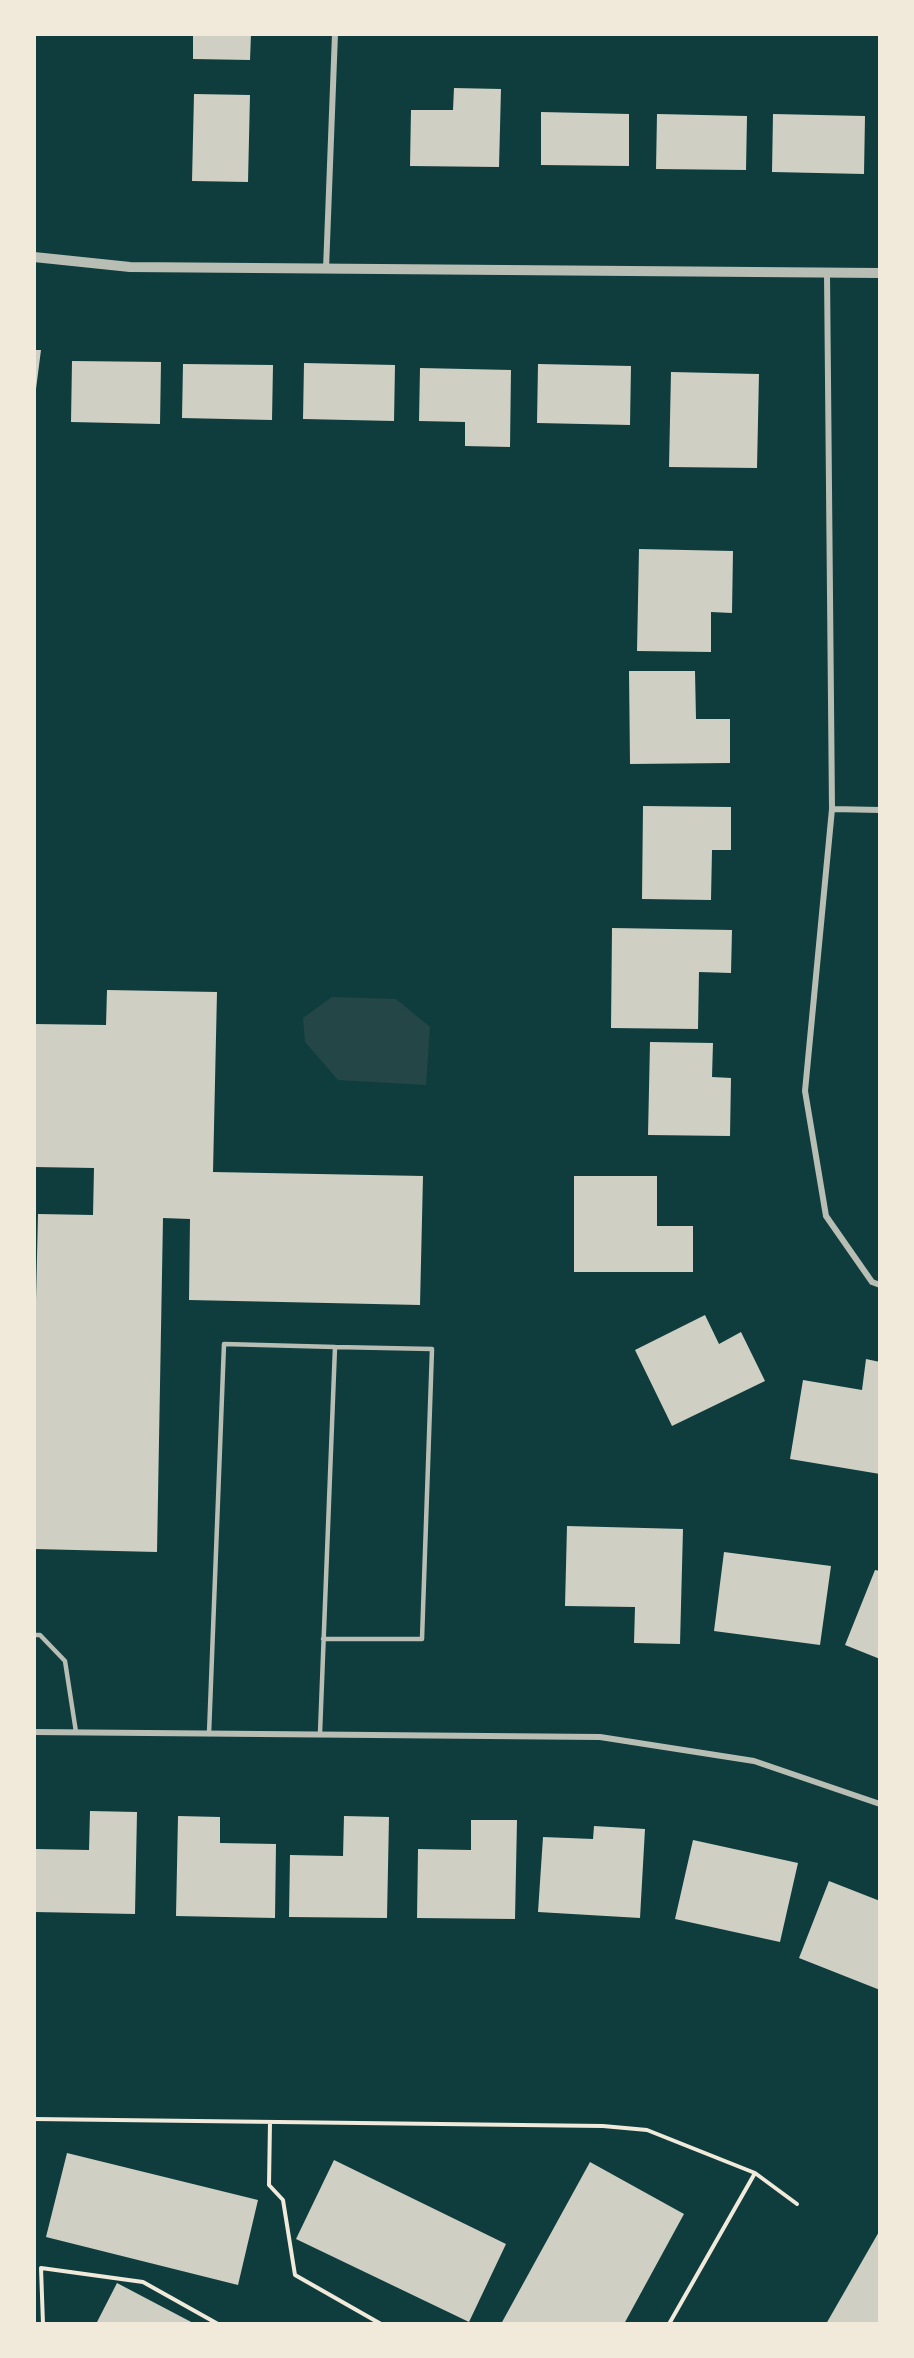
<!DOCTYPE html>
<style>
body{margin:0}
#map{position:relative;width:914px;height:2358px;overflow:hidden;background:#0f3d3e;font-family:Bitter,serif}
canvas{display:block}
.frame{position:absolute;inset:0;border:36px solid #f1e9da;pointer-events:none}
</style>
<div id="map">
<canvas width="914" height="2358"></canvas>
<div class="frame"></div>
</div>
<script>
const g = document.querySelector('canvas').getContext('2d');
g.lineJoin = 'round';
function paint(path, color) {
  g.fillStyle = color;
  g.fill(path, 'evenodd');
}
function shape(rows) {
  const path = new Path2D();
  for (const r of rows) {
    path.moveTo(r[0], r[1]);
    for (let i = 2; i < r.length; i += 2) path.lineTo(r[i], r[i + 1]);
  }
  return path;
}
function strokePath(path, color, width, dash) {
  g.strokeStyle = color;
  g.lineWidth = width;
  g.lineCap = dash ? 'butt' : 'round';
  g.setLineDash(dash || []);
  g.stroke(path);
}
paint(shape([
 [332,997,396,999,430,1027,426,1085,338,1080,305,1042,303,1018]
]), '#244646');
paint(shape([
 [193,34,251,34,250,60,193,59],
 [454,88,501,89,499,167,410,166,411,110,453,110],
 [194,94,250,95,248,182,192,181],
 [541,112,629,114,629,166,541,165],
 [657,114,747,116,746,170,656,169],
 [773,114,865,116,864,174,772,172],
 [34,350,41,350,36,389,34,389],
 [72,361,161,362,160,424,71,422],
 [304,363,395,365,394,421,303,419],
 [183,364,273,365,272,420,182,418],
 [538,364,631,366,630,425,537,423],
 [420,368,511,370,510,447,465,446,465,422,419,421],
 [671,372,759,374,757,468,669,467],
 [639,549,733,551,732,613,711,612,711,652,637,651],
 [629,671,695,671,696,719,730,719,730,763,630,764],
 [643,806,731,807,731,850,712,850,711,900,642,899],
 [612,928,732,930,731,973,699,972,698,1029,611,1028],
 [107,990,217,992,213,1172,423,1176,420,1305,189,1300,190,1219,163,1218,157,1552,34,1549,34,1385,38,1214,93,1215,94,1168,34,1167,34,1024,106,1025],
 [650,1042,713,1043,712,1077,731,1078,730,1136,648,1135],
 [574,1176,657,1176,657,1226,693,1226,693,1272,574,1272],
 [705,1315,719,1344,741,1332,765,1381,672,1426,635,1350],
 [866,1359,880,1362,880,1474,790,1459,803,1380,862,1390],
 [567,1526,683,1529,680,1644,634,1643,635,1607,565,1606],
 [724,1552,831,1566,820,1645,714,1631],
 [875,1570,880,1571,880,1659,845,1645],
 [90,1811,137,1812,135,1914,35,1912,36,1849,89,1850],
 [178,1816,220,1817,220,1843,276,1844,275,1918,176,1916],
 [344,1816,389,1817,387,1918,289,1917,290,1855,343,1856],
 [471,1820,517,1820,515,1919,417,1918,418,1849,471,1850],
 [594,1826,645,1829,640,1918,538,1912,543,1837,593,1839],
 [693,1840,798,1863,780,1942,675,1919],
 [829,1881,880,1901,880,1990,799,1958],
 [67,2153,258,2200,238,2285,46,2237],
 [334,2160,506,2244,469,2322,296,2239],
 [590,2162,684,2214,624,2324,501,2324],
 [880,2230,880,2324,826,2324],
 [117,2283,195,2324,96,2324]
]), '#cfcfc3');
strokePath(shape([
 [34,2119,603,2126,647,2130,755,2173,797,2204],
 [270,2122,269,2185,283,2200,295,2275,381,2324],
 [43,2324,41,2268,143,2282,218,2324],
 [669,2324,755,2173]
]), '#f1e9da', 4);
strokePath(shape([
 [34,1635,40,1635,65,1661,76,1732],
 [323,1639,422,1639,432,1349,335,1347],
 [209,1734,224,1344,335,1347,320,1733]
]), '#b8beb3', 4.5);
strokePath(shape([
 [326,269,335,34],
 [827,273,832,809,805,1091,826,1216,872,1282,880,1285],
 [832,809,880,810],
 [34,1732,600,1737,754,1761,880,1804]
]), '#b8beb3', 6);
strokePath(shape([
 [34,257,130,267,880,273]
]), '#b8beb3', 10);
</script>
